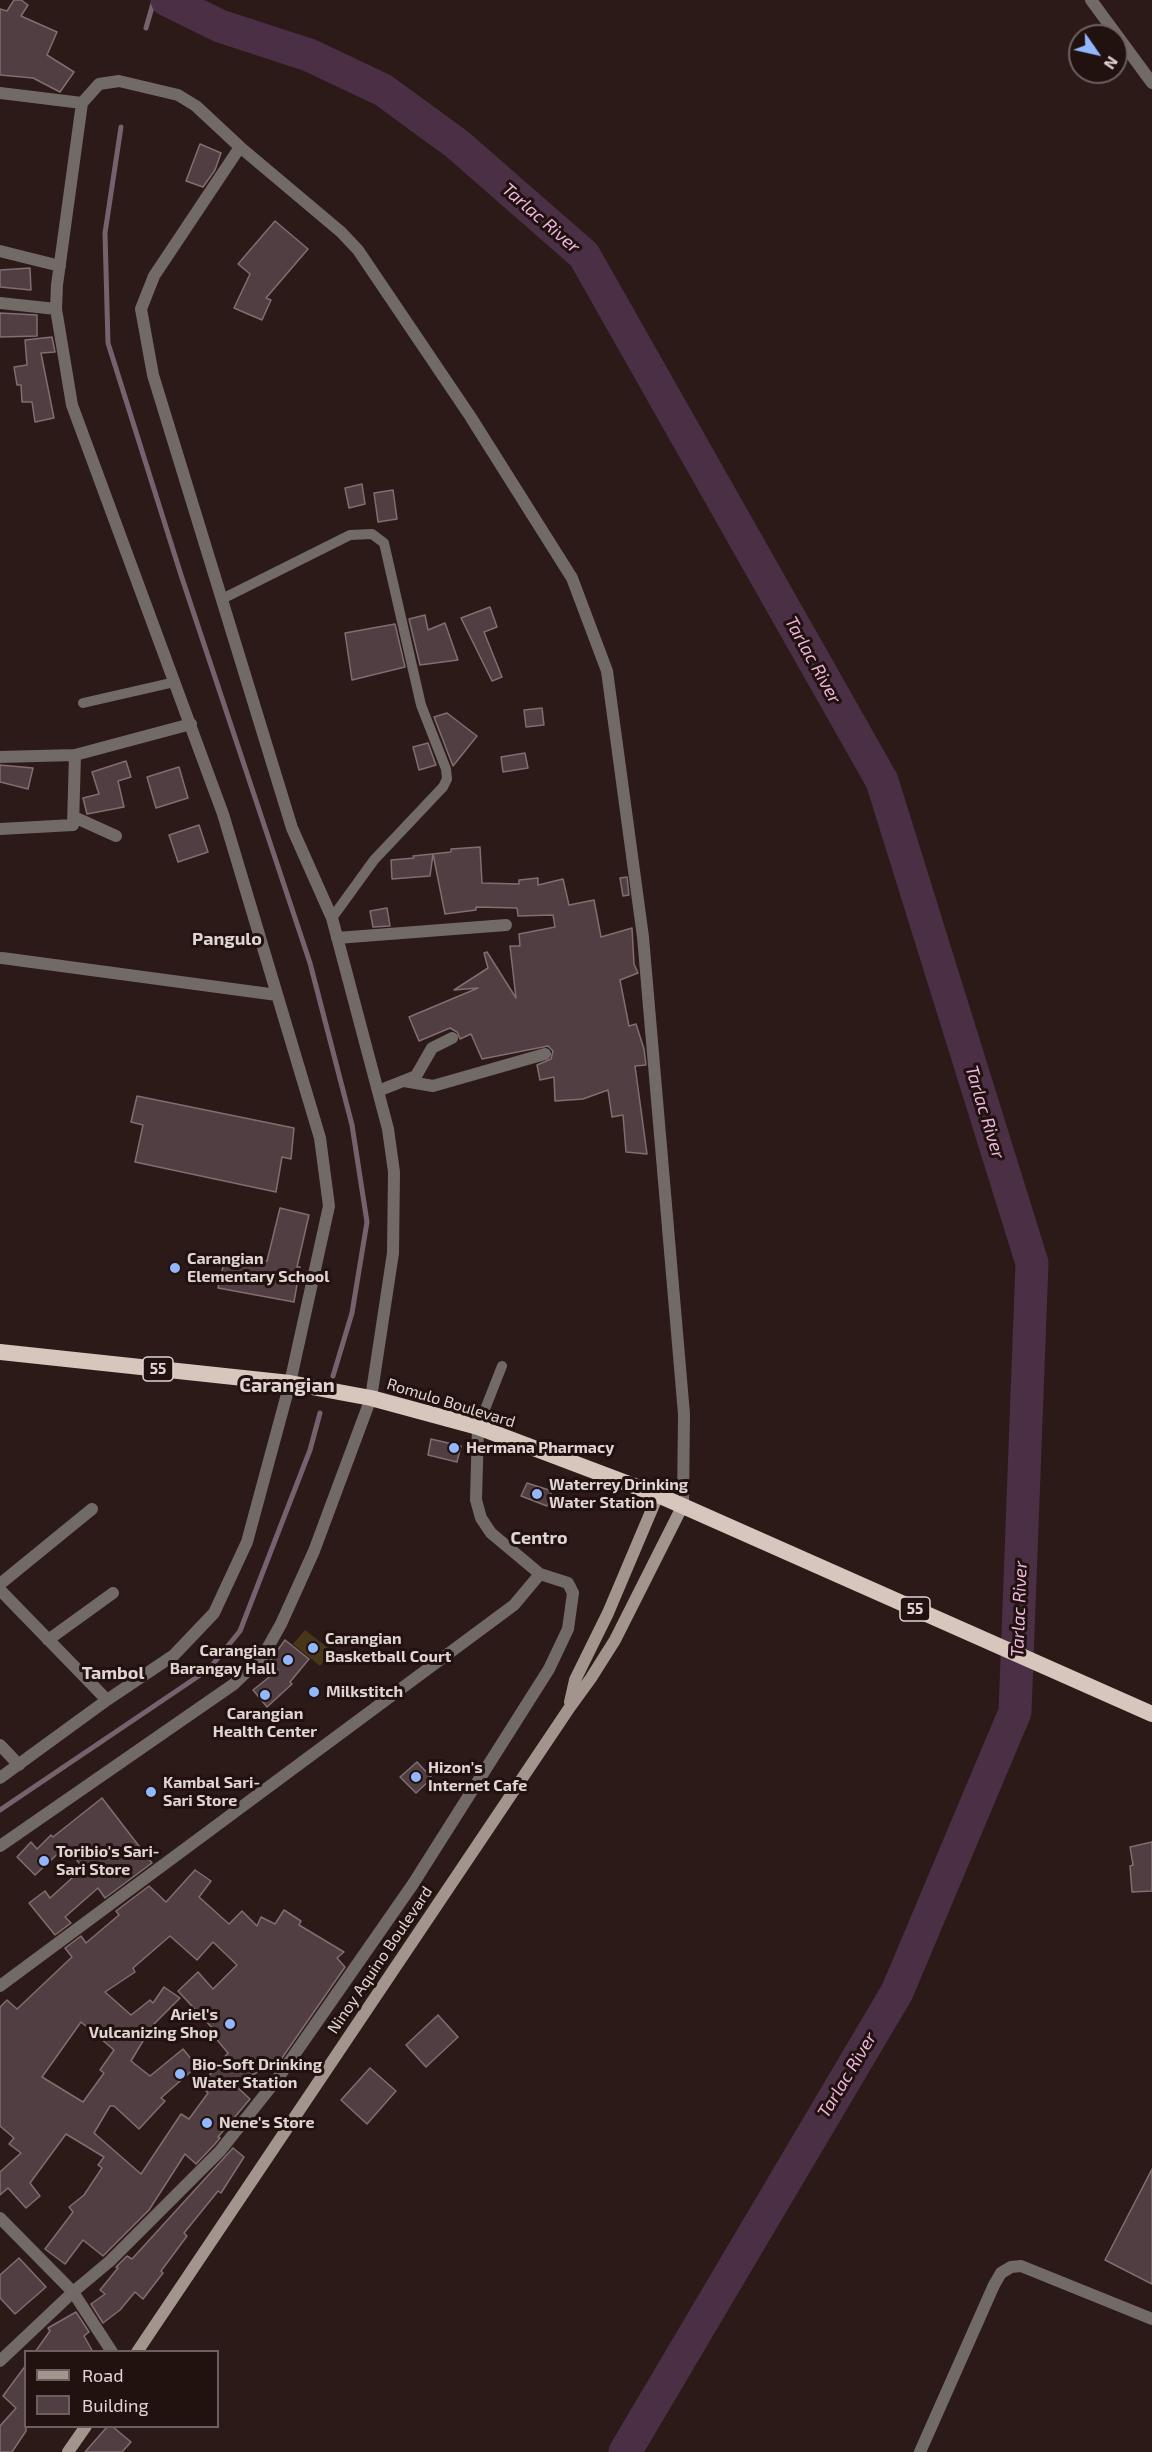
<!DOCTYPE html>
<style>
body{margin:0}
#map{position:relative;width:1152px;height:2452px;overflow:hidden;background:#2b1a18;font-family:"Exo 2",sans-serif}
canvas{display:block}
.legend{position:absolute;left:24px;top:2350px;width:195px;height:78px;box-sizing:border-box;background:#21110f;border:2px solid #6d5f5d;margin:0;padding:8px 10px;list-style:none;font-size:18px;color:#e0d5d3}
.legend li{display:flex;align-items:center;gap:12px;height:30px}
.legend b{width:30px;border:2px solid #6d5f5d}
.north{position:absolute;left:1068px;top:24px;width:60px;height:60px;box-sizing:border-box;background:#21110f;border:2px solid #6d5f5d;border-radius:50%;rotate:124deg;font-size:16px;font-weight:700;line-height:24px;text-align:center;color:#e0d5d3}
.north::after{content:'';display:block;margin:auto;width:21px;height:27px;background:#92b7fd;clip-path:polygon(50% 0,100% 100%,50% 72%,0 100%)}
</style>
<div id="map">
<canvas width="1152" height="2452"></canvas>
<ul class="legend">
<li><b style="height:8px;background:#a1958e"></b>Road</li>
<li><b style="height:16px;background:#513e43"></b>Building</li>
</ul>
<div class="north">N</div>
</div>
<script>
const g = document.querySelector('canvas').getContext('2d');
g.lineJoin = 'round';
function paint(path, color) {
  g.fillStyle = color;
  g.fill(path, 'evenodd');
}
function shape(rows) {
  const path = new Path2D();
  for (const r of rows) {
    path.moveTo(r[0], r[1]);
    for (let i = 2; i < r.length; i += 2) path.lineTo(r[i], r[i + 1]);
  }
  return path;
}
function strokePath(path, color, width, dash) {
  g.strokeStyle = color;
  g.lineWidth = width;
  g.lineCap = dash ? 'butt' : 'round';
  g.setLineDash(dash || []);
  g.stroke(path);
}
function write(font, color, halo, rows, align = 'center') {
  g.font = font + ' "Exo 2",sans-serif';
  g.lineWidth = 6;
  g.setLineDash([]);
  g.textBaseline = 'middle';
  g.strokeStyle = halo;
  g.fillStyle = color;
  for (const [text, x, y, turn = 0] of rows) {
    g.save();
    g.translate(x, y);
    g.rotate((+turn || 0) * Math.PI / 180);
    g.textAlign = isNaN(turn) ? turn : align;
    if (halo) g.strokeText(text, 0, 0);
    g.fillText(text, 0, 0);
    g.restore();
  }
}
paint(shape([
 [305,1630,332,1651,320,1666,293,1644]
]), '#48361a');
strokePath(shape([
 [146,28,154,0],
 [121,127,105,233,108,343,181,575,310,963,352,1125,367,1222,352,1313,333,1376],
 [0,1810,209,1669,240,1631,310,1450,320,1413]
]), '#78616f', 5);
strokePath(shape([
 [167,0,220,26,309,55,383,90,457,144,584,255,882,781,1032,1263,1015,1712,897,1992,625,2452]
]), '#4b2f44', 33);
const building = shape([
 [14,0,21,0,28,5,21,16,57,32,47,55,74,72,60,92,33,78,0,75,0,9,7,11,14,0],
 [200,144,221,153,215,170,203,187,186,181,200,144],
 [275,221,308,249,266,298,271,300,262,320,234,308,250,274,238,264,275,221],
 [30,268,31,290,0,287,0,270,30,268],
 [0,313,37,315,37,336,0,337,0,313],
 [52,337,55,352,41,353,54,418,35,422,32,402,22,402,21,385,17,385,14,367,27,365,25,340,52,337],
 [362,484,365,504,349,508,345,488,362,484],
 [393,490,397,519,378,522,374,493,393,490],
 [490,607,497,627,484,632,502,677,492,681,461,618,490,607],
 [425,615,428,630,445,623,458,660,420,665,409,619,425,615],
 [395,624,405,667,352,680,345,633,395,624],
 [542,708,544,725,526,727,524,710,542,708],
 [447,713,477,736,453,766,434,717,447,713],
 [428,743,436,765,419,770,413,747,428,743],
 [525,753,528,768,503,772,501,757,525,753],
 [126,761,131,777,118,781,124,807,87,814,83,798,99,794,92,772,126,761],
 [0,765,33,768,28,789,0,782,0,765],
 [179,767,188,798,156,808,147,777,179,767],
 [199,825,208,852,178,862,169,835,199,825],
 [480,847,482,883,519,884,519,880,538,878,538,885,563,879,569,905,594,900,601,937,632,928,634,964,638,973,620,980,629,1026,636,1024,644,1049,646,1065,635,1066,647,1154,626,1152,623,1115,612,1117,608,1090,583,1099,555,1101,554,1077,540,1080,537,1065,551,1059,553,1051,548,1046,482,1059,471,1034,460,1039,457,1032,450,1028,419,1041,409,1017,478,988,454,990,488,968,484,953,487,952,516,998,510,946,520,946,519,934,555,927,553,915,518,916,517,908,476,907,476,910,445,914,433,854,430,876,392,879,391,860,414,858,413,856,451,852,451,849,480,847],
 [627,877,629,895,623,896,620,878,627,877],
 [387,908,390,926,373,927,370,911,387,908],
 [137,1096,294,1128,291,1159,282,1157,276,1192,135,1162,143,1125,131,1122,137,1096],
 [280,1208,309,1215,297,1267,300,1267,294,1302,218,1288,226,1254,267,1261,280,1208],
 [431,1439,461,1446,457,1462,428,1455,431,1439],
 [527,1483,552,1491,547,1506,521,1496,527,1483],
 [285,1640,309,1659,290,1682,292,1684,267,1707,253,1690,278,1670,269,1662,285,1640],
 [417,1762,432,1778,416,1793,400,1777,417,1762],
 [102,1798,152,1863,105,1898,98,1888,65,1917,71,1923,55,1935,29,1903,45,1891,50,1898,83,1868,66,1846,35,1875,17,1857,31,1842,37,1849,51,1835,53,1837,102,1798],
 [1152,1842,1152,1891,1132,1892,1130,1866,1133,1865,1130,1847,1152,1842],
 [195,1870,211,1881,199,1897,229,1924,242,1911,257,1926,261,1917,275,1924,284,1910,301,1921,299,1925,344,1952,337,1958,345,1967,282,2058,235,2085,250,2099,218,2137,220,2138,214,2145,196,2164,185,2154,149,2210,103,2256,83,2240,65,2264,45,2249,73,2212,69,2207,84,2195,102,2168,98,2165,104,2157,66,2134,30,2183,40,2196,26,2208,8,2188,0,2195,0,2172,21,2153,9,2144,14,2138,0,2126,0,2007,7,2000,17,2009,72,1957,65,1948,81,1936,86,1943,119,1915,116,1911,149,1886,166,1902,195,1870],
 [170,1936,197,1960,213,1942,237,1965,213,1989,198,1972,178,1991,215,2031,212,2034,228,2053,200,2086,208,2093,189,2119,181,2114,141,2174,94,2133,110,2106,114,2106,139,2129,165,2101,161,2098,197,2066,183,2049,150,2076,131,2061,152,2026,180,1998,164,1987,153,2003,150,2000,131,2015,105,1992,135,1972,133,1968,170,1936],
 [81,2022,114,2050,100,2070,104,2073,83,2102,42,2077,81,2022],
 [438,2015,458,2037,426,2067,406,2045,438,2015],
 [370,2068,396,2091,367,2124,341,2100,370,2068],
 [233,2148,244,2157,221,2193,218,2191,184,2233,187,2236,161,2271,163,2273,143,2299,135,2292,120,2310,103,2323,91,2304,105,2294,100,2290,118,2268,116,2267,127,2256,132,2259,233,2148],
 [1152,2169,1152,2284,1105,2260,1152,2169],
 [19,2258,46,2287,15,2314,0,2298,0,2275,19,2258],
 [76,2312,89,2332,84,2336,93,2352,35,2352,50,2331,48,2328,76,2312],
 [26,2365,26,2431,12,2452,0,2452,0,2426,16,2408,3,2396,26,2365],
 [107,2427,113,2427,131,2442,122,2452,85,2452,107,2427]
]);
paint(building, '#513e43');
strokePath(building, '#816d72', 1.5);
strokePath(shape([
 [222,599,350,535,372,534,384,543,421,705,446,769,447,779,443,787,374,860,332,918],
 [83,703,175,682],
 [478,1427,502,1366]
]), '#726a66', 10);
strokePath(shape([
 [1091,0,1152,83],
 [0,93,82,103],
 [0,251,60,266],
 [0,303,56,309],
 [0,757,75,755,191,724],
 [74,817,116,836],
 [0,829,73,825,75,755],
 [337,938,506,925],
 [2,958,277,995],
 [404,1081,433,1086,545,1054],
 [378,1091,416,1076,432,1048,452,1038],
 [0,1584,92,1509],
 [0,1590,107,1700],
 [48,1640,113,1593],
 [0,1745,19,1765],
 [0,1778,107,1700,174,1655,214,1613,247,1542,290,1383,329,1206,320,1138,223,814,72,405,56,309,57,285,82,103,99,84,119,81,178,95,196,106,240,147,341,232,358,250,470,416,572,578,607,671,643,937,684,1414,683,1505],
 [0,1846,234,1684,263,1656,281,1624,314,1551,371,1398,393,1253,394,1172,388,1129,332,918,292,828,153,375,141,309,154,276,240,147],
 [0,1986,514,1605,540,1574],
 [0,2218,73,2292,112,2352],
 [0,2361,73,2292,110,2261,220,2151,278,2078,413,1884,549,1669,568,1629,573,1593,568,1583,540,1574,491,1533,481,1518,476,1500,478,1427],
 [920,2452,994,2285,1001,2273,1011,2267,1021,2266,1152,2319]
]), '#726a66', 12);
strokePath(shape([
 [570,1702,575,1680,608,1613,658,1495],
 [137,2352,570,1707,591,1678,615,1640,683,1505],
 [68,2452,86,2426]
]), '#a1958e', 12);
strokePath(shape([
 [0,1352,290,1383,371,1398,478,1427,658,1495,1152,1714]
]), '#d7c6bc', 16);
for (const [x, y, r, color] of [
 [175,1268,6,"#92b7fd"],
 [454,1448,6,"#92b7fd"],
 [537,1494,6,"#92b7fd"],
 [313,1648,6,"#92b7fd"],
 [288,1660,6,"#92b7fd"],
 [314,1692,6,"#92b7fd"],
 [265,1695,6,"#92b7fd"],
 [416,1777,6,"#92b7fd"],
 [151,1792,6,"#92b7fd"],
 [44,1861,6,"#92b7fd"],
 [230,2024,6,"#92b7fd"],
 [180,2074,6,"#92b7fd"],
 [207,2123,6,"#92b7fd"]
]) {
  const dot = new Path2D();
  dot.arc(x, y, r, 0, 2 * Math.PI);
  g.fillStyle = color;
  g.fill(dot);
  strokePath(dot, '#21110f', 2);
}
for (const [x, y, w] of [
 [158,1369,30],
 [915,1609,30]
]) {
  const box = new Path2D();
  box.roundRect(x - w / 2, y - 12, w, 24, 4.5);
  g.fillStyle = '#21110f';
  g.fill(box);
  strokePath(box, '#e0d5d3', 1.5);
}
write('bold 15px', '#e0d5d3', null, [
 ["55",158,1369],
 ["55",915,1609]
]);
write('bold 16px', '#e0d5d3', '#21110f', [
 ["Carangian",187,1259],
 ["Elementary School",187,1277],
 ["Hermana Pharmacy",466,1448],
 ["Waterrey Drinking",549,1485],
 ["Water Station",549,1503],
 ["Carangian",325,1639],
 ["Basketball Court",325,1657],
 ["Carangian",276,1651,"right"],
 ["Barangay Hall",276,1669,"right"],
 ["Milkstitch",326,1692],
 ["Carangian",265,1714,"center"],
 ["Health Center",265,1732,"center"],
 ["Hizon's",428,1768],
 ["Internet Cafe",428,1786],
 ["Kambal Sari-",163,1783],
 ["Sari Store",163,1801],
 ["Toribio's Sari-",56,1852],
 ["Sari Store",56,1870],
 ["Ariel's",218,2015,"right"],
 ["Vulcanizing Shop",218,2033,"right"],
 ["Bio-Soft Drinking",192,2065],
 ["Water Station",192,2083],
 ["Nene's Store",219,2123]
], 'left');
write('16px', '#e0d5d3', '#21110f', [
 ["Romulo Boulevard",451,1403,17],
 ["Ninoy Aquino Boulevard",380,1960,-56]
]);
write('italic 18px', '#eeb6de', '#21110f', [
 ["Tarlac River",541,218,41],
 ["Tarlac River",813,660,61],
 ["Tarlac River",985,1112,73],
 ["Tarlac River",1019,1609,-88],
 ["Tarlac River",847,2075,-59]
]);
write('bold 18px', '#e0d5d3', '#21110f', [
 ["Pangulo",227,939],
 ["Centro",539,1538],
 ["Tambol",113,1673]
]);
write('bold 20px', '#e0d5d3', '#21110f', [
 ["Carangian",287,1385]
]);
</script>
